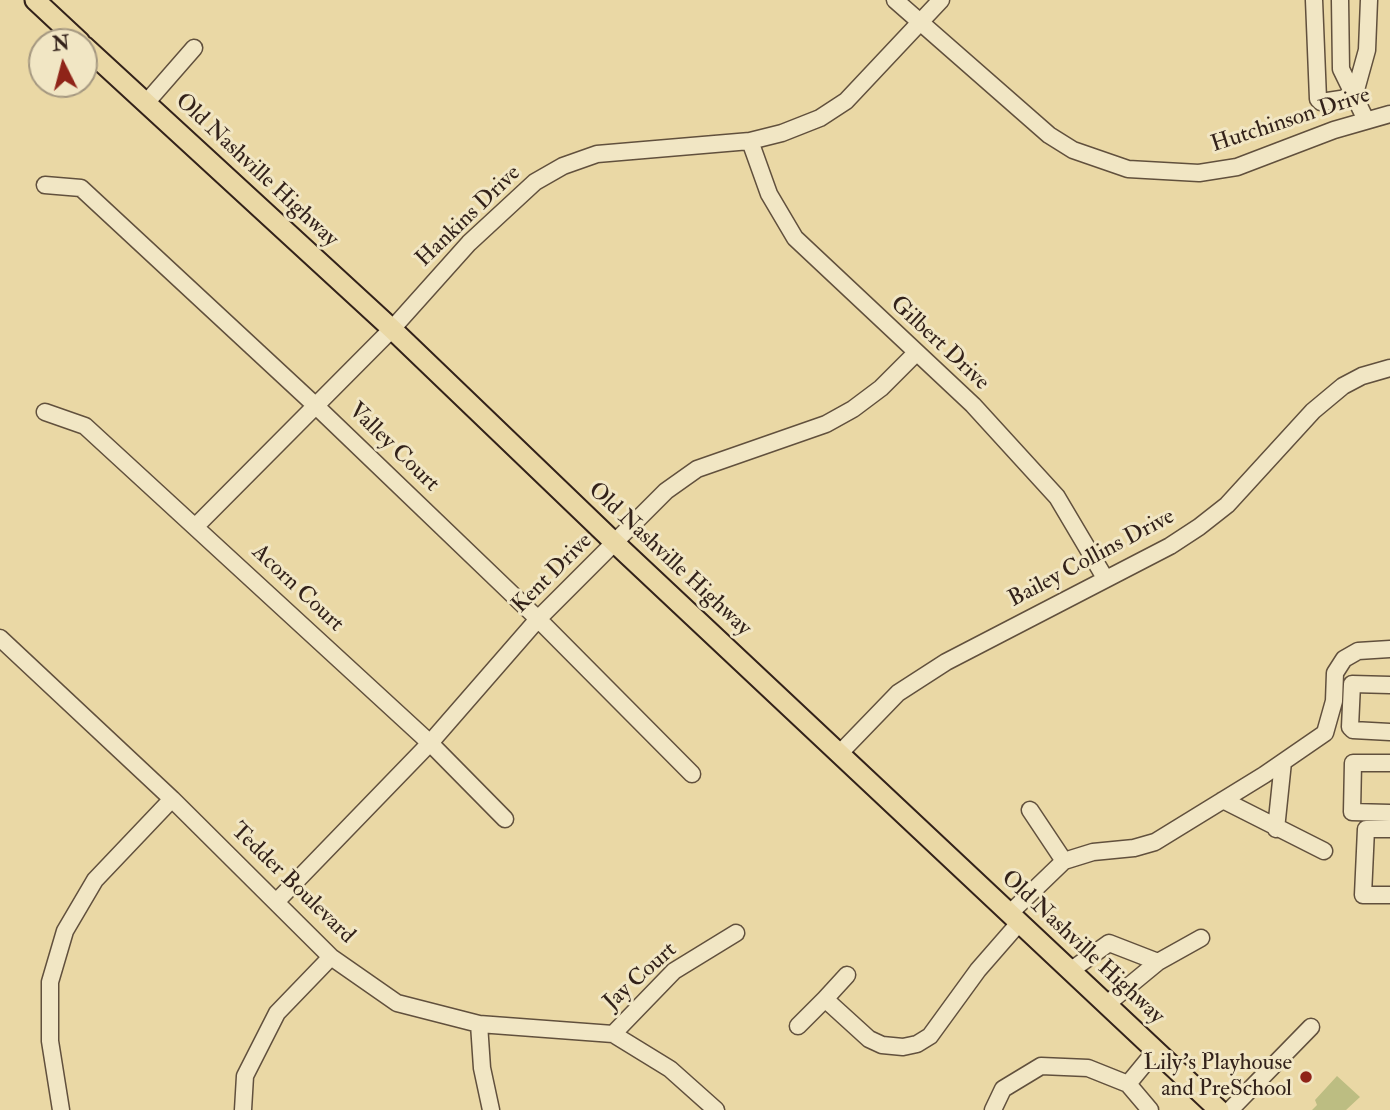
<!DOCTYPE html>
<style>
body{margin:0}
#map{position:relative;width:1390px;height:1110px;overflow:hidden;background:#ead8a5;font-family:"IM FELL Double Pica",serif}
canvas{display:block}
.north{position:absolute;left:28px;top:28px;width:70px;height:70px;box-sizing:border-box;background:#f1e6c4;border:2px solid #a59880;border-radius:50%;rotate:354deg;font-size:19px;font-weight:700;line-height:28px;text-align:center;color:#33221a}
.north::after{content:'';display:block;margin:auto;width:24px;height:32px;background:#8f2418;clip-path:polygon(50% 0,100% 100%,50% 72%,0 100%)}
</style>
<div id="map">
<canvas width="1390" height="1110"></canvas>
<div class="north">N</div>
</div>
<script>
const g = document.querySelector('canvas').getContext('2d');
g.lineJoin = 'round';
function paint(path, color) {
  g.fillStyle = color;
  g.fill(path, 'evenodd');
}
function shape(rows) {
  const path = new Path2D();
  for (const r of rows) {
    path.moveTo(r[0], r[1]);
    for (let i = 2; i < r.length; i += 2) path.lineTo(r[i], r[i + 1]);
  }
  return path;
}
function strokePath(path, color, width, dash) {
  g.strokeStyle = color;
  g.lineWidth = width;
  g.lineCap = dash ? 'butt' : 'round';
  g.setLineDash(dash || []);
  g.stroke(path);
}
function write(font, color, halo, rows, align = 'center') {
  g.font = font + ' "IM FELL Double Pica",serif';
  g.lineWidth = 6;
  g.setLineDash([]);
  g.textBaseline = 'middle';
  g.strokeStyle = halo;
  g.fillStyle = color;
  for (const [text, x, y, turn = 0] of rows) {
    g.save();
    g.translate(x, y);
    g.rotate((+turn || 0) * Math.PI / 180);
    g.textAlign = isNaN(turn) ? turn : align;
    if (halo) g.strokeText(text, 0, 0);
    g.fillText(text, 0, 0);
    g.restore();
  }
}
paint(shape([
 [1337,1076,1360,1097,1346,1110,1312,1110,1317,1105,1315,1100]
]), '#bcbd82');
const minor = shape([
 [895,0,1049,135,1073,150,1128,169,1199,173,1237,167,1334,130,1390,114],
 [1314,0,1318,99,1321,102,1354,97],
 [1340,0,1341,69,1366,120],
 [1354,97,1367,50,1369,0],
 [146,103,194,48],
 [750,141,769,194,795,238,973,405,1057,497,1105,578],
 [45,185,81,188,316,406,538,619,692,774],
 [45,412,85,426,430,743,505,819],
 [196,526,392,329,469,243,535,182,563,166,597,154,750,141,782,133,820,118,846,101,941,0],
 [0,638,172,799,331,957,397,1003,479,1024,613,1034,670,1069,716,1110],
 [1390,685,1352,684,1350,727,1353,730,1390,732],
 [839,754,898,693,946,662,1170,546,1199,527,1227,505,1313,411,1343,386,1362,376,1390,368],
 [1390,763,1353,763,1352,812,1390,813],
 [1223,800,1324,851],
 [1030,810,1064,861],
 [1276,829,1283,762],
 [1390,829,1366,829,1363,895,1390,895],
 [277,901,430,743,538,619,666,491,697,469,826,424,853,409,881,388,915,354],
 [1009,914,1064,861,1093,852,1134,848,1155,842,1264,775,1325,733,1334,701,1335,673,1344,659,1358,651,1390,649],
 [1070,971,1109,943,1158,962,1201,938],
 [847,975,825,999,869,1039,882,1045,903,1047,917,1044,930,1036,978,970,1019,923],
 [1107,1004,1158,962],
 [479,1024,482,1068,491,1110],
 [798,1026,825,999],
 [613,1034,674,971,736,933],
 [1128,1084,1156,1050],
 [61,1110,50,1041,50,982,65,931,95,880,172,799],
 [243,1110,245,1076,277,1013,331,957],
 [993,1110,1003,1089,1041,1066,1088,1068,1128,1084,1150,1110],
 [1230,1110,1311,1027]
]);
const major = shape([
 [35,0,80,42],
 [84,46,392,329,616,544,1219,1110]
]);
strokePath(minor, '#61503d', 19);
strokePath(major, '#33221a', 23);
strokePath(minor, '#f1e6c4', 16);
strokePath(major, '#ead8a5', 19);
for (const [x, y, r, color] of [
 [1306,1077,7,"#8f2418"]
]) {
  const dot = new Path2D();
  dot.arc(x, y, r, 0, 2 * Math.PI);
  g.fillStyle = color;
  g.fill(dot);
  strokePath(dot, '#f1e6c4', 2.5);
}
write('23px', '#33221a', '#f1e6c4', [
 ["Hutchinson Drive",1291,121,-18],
 ["Old Nashville Highway",256,171,43],
 ["Hankins Drive",469,217,-44],
 ["Gilbert Drive",939,344,43],
 ["Valley Court",393,448,44],
 ["Bailey Collins Drive",1092,559,-28],
 ["Old Nashville Highway",669,560,43],
 ["Kent Drive",553,574,-45],
 ["Acorn Court",297,589,43],
 ["Tedder Boulevard",292,884,44],
 ["Old Nashville Highway",1082,948,43],
 ["Jay Court",641,977,-42]
]);
write('23px', '#33221a', '#f1e6c4', [
 ["Lily's Playhouse",1292,1064],
 ["and PreSchool",1292,1090]
], 'right');
</script>
